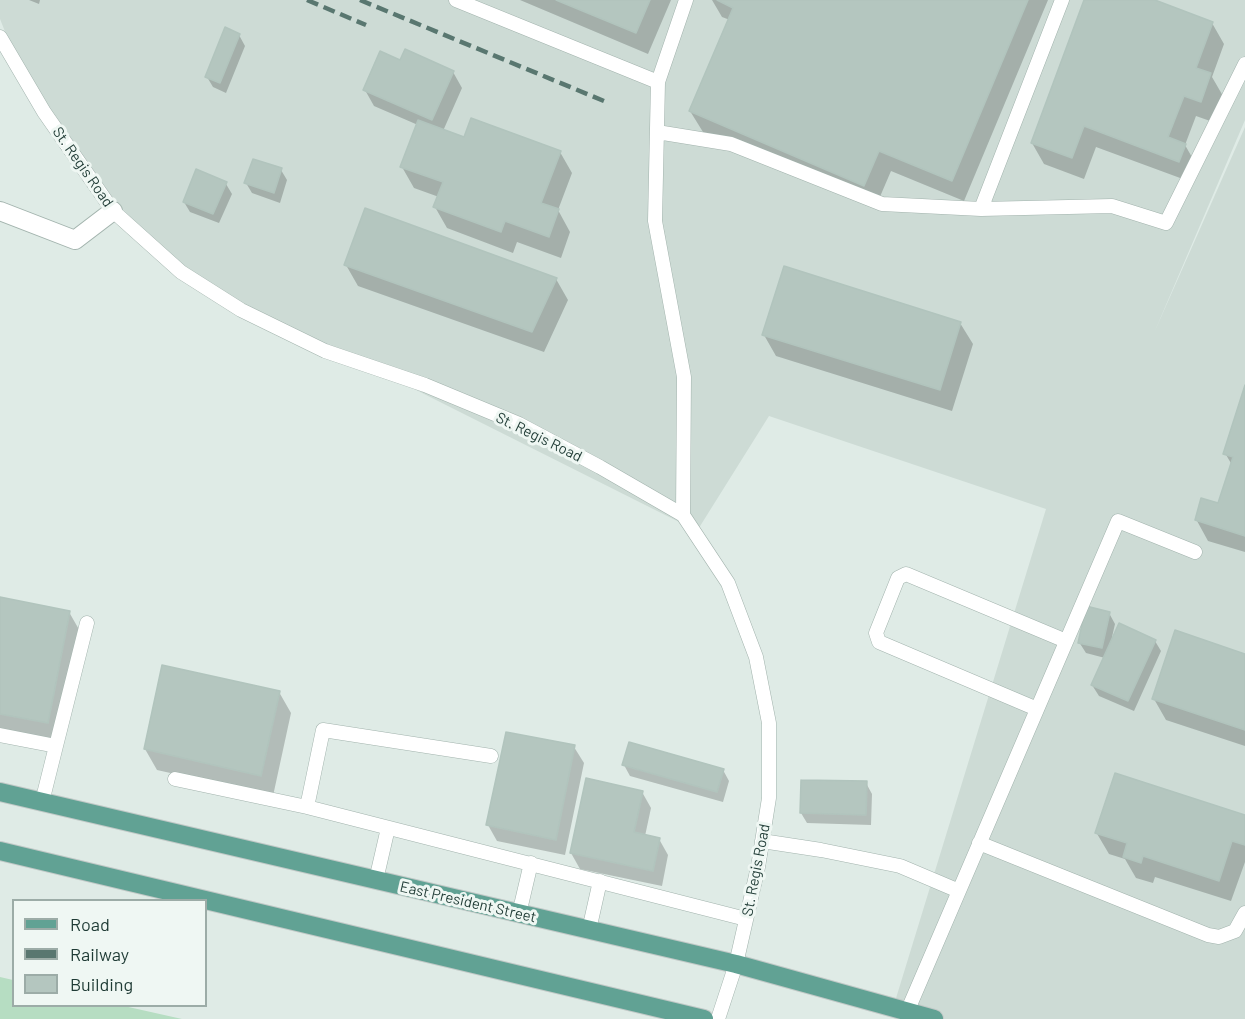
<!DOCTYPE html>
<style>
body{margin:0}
#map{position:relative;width:1245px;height:1019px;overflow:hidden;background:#dfebe6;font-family:Barlow,sans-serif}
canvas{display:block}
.legend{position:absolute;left:12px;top:899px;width:195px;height:108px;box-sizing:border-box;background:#eff7f3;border:2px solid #9caca7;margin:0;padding:8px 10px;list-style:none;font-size:18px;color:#1f3b35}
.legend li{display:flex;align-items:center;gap:12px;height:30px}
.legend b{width:30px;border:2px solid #9caca7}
</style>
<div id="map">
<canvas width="1245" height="1019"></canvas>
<ul class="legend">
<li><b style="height:8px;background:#61a294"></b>Road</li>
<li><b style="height:8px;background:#597770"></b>Railway</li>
<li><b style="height:16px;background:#b4c6bf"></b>Building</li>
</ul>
</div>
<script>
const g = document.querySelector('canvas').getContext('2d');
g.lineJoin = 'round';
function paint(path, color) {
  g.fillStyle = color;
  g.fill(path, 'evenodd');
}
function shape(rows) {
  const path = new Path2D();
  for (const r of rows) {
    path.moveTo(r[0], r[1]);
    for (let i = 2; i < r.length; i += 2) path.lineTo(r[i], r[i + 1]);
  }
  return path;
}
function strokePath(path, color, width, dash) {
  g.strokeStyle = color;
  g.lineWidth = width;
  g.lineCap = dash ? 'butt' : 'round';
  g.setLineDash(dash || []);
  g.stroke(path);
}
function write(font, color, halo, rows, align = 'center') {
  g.font = font + ' Barlow,sans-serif';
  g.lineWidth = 6;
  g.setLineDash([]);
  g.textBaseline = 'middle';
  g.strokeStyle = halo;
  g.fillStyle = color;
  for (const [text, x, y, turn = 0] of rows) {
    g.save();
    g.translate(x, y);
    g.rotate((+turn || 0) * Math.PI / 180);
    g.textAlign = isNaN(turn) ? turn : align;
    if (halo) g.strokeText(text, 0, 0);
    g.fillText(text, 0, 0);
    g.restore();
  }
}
paint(shape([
 [0,0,1245,0,1245,120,1154,333,1245,127,1245,1019,939,1019,893,1008,1046,509,769,416,697,531,181,272,80,163,24,79,0,19]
]), '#cddbd5');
paint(shape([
 [0,977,13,980,14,1006,124,1006,182,1019,0,1019]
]), '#b6ddc2');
paint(shape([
 [29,0,40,0,39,4],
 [520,0,671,0,648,54],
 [712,0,1048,0,964,201,891,171,876,206,703,132,690,111,730,20,722,17],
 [1085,0,1150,0,1212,23,1224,44,1212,77,1223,96,1213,122,1196,116,1185,145,1197,166,1191,182,1096,147,1084,179,1044,164,1032,143],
 [239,35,245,46,226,93,213,87,207,77],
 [401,62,453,72,462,88,443,131,464,139,560,152,572,173,558,210,570,232,561,258,517,242,513,253,447,228,435,207,439,197,414,188,402,167,418,125,374,106,365,90],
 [281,170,287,180,280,203,252,193,246,183],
 [226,184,232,194,219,223,190,212,184,202],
 [346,265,556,279,568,300,544,352,358,286],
 [960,323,973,344,952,411,776,356,764,335],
 [1245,390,1245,552,1208,541,1196,519,1219,505,1232,465,1225,453],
 [0,599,69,612,81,633,60,744,0,732],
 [1109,613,1115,624,1112,637,1155,641,1161,651,1134,711,1099,696,1092,685,1105,658,1086,653,1079,642],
 [1245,655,1245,746,1166,720,1154,699],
 [279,692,291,713,273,796,157,770,145,749],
 [574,747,584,763,565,855,497,841,488,825],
 [624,765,723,770,729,781,723,802,630,776],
 [866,783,872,794,871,825,807,823,801,813],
 [642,792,651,808,645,836,659,839,668,855,662,886,580,869,571,853],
 [1245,817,1245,862,1231,901,1155,877,1153,883,1136,878,1125,859,1109,854,1096,832]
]), '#0003');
const building = shape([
 [556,0,650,0,636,33,556,0],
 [717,0,1028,0,952,181,879,151,864,186,689,111,733,8,717,0],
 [1084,0,1155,0,1213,22,1196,68,1211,73,1201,102,1184,96,1168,137,1186,144,1179,162,1084,126,1072,158,1031,143,1084,0],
 [225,27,240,34,220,83,205,77,225,27],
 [405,49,454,71,432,120,363,90,380,51,400,60,405,49],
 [471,118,561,151,541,203,559,209,549,237,505,221,501,232,433,207,443,182,400,167,418,120,464,137,471,118],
 [253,159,282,168,274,193,244,183,253,159],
 [196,169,227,182,213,214,183,202,196,169],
 [365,208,557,278,532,332,344,265,365,208],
 [784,266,961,322,940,390,762,335,784,266],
 [1245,385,1245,536,1195,520,1201,498,1218,503,1233,457,1223,454,1245,385],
 [0,597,70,611,48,723,0,714,0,597],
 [1086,606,1110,612,1102,648,1078,643,1086,606],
 [1119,623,1156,640,1128,701,1091,685,1119,623],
 [1175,630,1245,654,1245,730,1152,699,1175,630],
 [162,665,280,691,261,776,144,749,162,665],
 [506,732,575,745,556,840,486,825,506,732],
 [629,742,724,769,717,792,622,765,629,742],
 [1115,773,1245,815,1245,845,1232,841,1219,881,1143,856,1141,863,1123,857,1127,843,1095,833,1115,773],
 [586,778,643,791,634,832,660,838,653,871,570,853,586,778],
 [801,780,867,781,866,815,800,813,801,780]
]);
paint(building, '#b4c6bf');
strokePath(building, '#b1c4bd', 1.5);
const service = shape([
 [456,0,658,82,686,0],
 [0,37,44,112,113,211,181,272,241,310,325,351,425,385,519,424,600,467,683,515,728,583,756,657,769,723,769,798,758,867,736,964,718,1019],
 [658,82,655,221,684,377,683,515],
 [657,132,731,144,882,204,981,209,1112,206,1166,223,1245,64],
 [981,209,1062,0],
 [1037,709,879,642,876,633,898,578,906,574,1066,641],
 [0,735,56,746,42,802],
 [56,746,87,623],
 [175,779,307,807,746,919],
 [307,807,323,730,491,756],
 [762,841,821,850,900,866,959,891],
 [979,843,1208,935,1219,937,1235,931,1245,913],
 [376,880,388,828],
 [519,914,531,863],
 [589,930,600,881],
 [907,1012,1118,521,1195,552]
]);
const minor = shape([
 [0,211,75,240,113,211]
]);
const primary = shape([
 [0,792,736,964,934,1019],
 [0,851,704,1019]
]);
strokePath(service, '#a2b3ad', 15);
strokePath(minor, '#a2b3ad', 20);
strokePath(primary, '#c0c8c6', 20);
strokePath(service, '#fff', 14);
strokePath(minor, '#fff', 18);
strokePath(primary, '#61a294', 18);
strokePath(shape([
 [307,0,366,25],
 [360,0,604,101]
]), '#597770', 4.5, [12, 6]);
write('15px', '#1f3b35', '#eff7f3', [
 ["St. Regis Road",83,167,55],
 ["St. Regis Road",539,437,26],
 ["St. Regis Road",756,870,-79],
 ["East President Street",468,902,13]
]);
</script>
